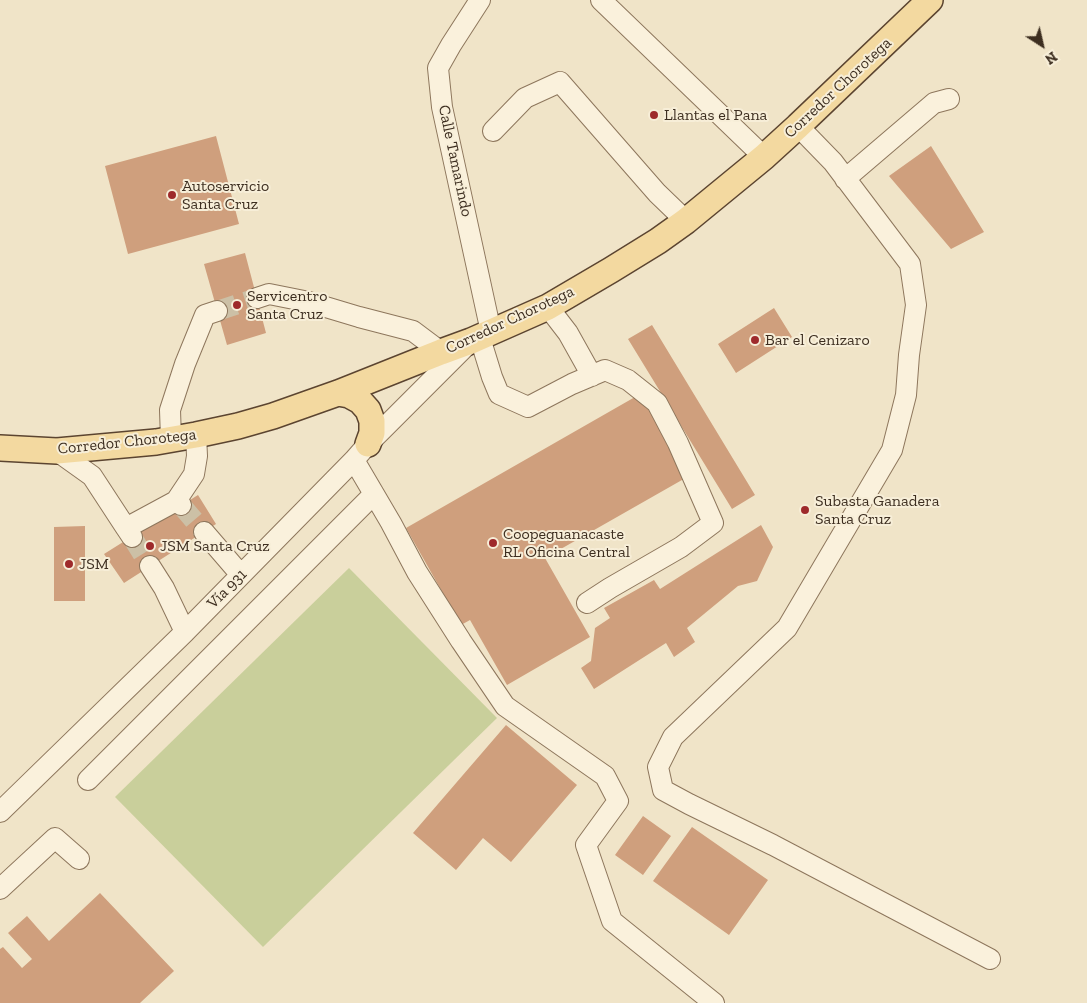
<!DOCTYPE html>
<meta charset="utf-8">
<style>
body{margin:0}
#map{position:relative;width:1087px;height:1003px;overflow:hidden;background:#f0e4c8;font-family:"Zilla Slab",serif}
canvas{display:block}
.north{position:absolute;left:1017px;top:20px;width:50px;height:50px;-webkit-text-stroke:4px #f7eed8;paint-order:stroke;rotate:145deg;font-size:14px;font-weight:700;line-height:20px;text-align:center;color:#3d2e20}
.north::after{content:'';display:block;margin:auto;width:18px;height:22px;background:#3d2e20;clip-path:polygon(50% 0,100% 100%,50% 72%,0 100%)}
</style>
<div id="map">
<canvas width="1087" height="1003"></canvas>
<div class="north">N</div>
</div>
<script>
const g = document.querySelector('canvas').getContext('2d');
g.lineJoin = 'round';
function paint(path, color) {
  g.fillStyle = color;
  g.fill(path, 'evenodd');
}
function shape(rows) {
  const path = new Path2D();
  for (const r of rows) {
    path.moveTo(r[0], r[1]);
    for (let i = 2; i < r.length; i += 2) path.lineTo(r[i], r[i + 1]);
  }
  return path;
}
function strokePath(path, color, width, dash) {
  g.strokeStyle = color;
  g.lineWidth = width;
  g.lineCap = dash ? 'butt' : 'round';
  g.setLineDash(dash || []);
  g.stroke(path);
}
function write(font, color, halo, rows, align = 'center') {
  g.font = font + ' "Zilla Slab",serif';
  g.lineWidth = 4;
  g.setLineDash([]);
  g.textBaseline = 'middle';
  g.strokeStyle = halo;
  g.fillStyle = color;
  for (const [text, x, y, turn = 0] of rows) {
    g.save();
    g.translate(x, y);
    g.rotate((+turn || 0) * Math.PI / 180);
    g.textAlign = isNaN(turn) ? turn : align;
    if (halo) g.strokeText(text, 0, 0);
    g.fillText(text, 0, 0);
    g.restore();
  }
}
paint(shape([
 [349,568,497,718,263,947,115,797]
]), '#c9cf9b');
paint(shape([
 [216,136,239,224,128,254,105,166],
 [931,146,984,232,951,249,889,176],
 [245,253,266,333,227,345,204,264],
 [774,308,792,337,736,373,718,344],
 [652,325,755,495,732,509,628,339],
 [642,393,689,476,545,558,590,637,507,685,470,620,461,625,406,528],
 [198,495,216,524,124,583,104,554],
 [761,525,773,547,757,581,738,586,687,628,695,642,674,657,666,643,594,689,581,668,591,661,595,628,610,618,604,608,654,580,660,589],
 [85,526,85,601,54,601,54,527],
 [506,725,577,785,511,862,483,838,456,870,413,833],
 [643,816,671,836,643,875,615,855],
 [692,827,768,880,729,935,653,881],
 [100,893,174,971,140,1003,0,1003,0,949,3,947,22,968,32,959,8,933,27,916,49,941]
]), '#cf9f7d');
strokePath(shape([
 [217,311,257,298],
 [181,505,204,532],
 [132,537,150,566]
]), '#ccc0a6', 20, [20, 10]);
const minor = shape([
 [480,0,451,45,438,68,442,107,491,332],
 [601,0,764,157],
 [798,126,833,162,910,264,916,305,909,355,906,395,892,450,787,628,673,737,658,767,663,790,689,804,773,845,990,959],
 [493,131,525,98,560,82,657,193,686,221],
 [845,179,934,103,949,99],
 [257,298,269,294,309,302,359,317,413,331,441,352],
 [548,307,568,333,592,376],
 [480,338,492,377,499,394,528,407,572,384,605,370,628,380,657,403,678,443,713,523,681,547,610,588,587,603],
 [171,439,170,410,185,364,205,315,217,311],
 [57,451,92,476,126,528],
 [374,494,391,523,417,572,461,641,505,706,605,776,618,801,586,845,612,921,714,1003],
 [176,501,194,474,197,456,196,435],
 [204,532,241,575],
 [132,537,126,528,176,501,181,505],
 [150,566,164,588,185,632],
 [88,780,374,494,354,460],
 [0,812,185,632,354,460,368,444,469,343],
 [0,889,55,838,79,859]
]);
const major = shape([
 [338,393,349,395,360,401,368,410,372,421,372,433,368,444],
 [0,448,57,451,156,442,196,435,238,426,273,416,338,393,441,352,471,341,548,307,611,270,658,241,686,221,764,157,798,126,930,0]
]);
strokePath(minor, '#8d765c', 22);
strokePath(major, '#5b4430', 28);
strokePath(minor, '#faf1dc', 20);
strokePath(major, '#f3d9a0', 25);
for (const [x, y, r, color] of [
 [654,115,5,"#9e2a2b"],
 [172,195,5,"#9e2a2b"],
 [237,305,5,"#9e2a2b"],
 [755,340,5,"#9e2a2b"],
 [805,510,5,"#9e2a2b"],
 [493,543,5,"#9e2a2b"],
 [150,546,5,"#9e2a2b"],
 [69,564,5,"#9e2a2b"]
]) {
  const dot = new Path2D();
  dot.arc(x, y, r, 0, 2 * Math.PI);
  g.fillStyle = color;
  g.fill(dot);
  strokePath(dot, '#f7eed8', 2);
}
write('16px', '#3d2e20', '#f7eed8', [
 ["Corredor Chorotega",838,88,-43],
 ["Calle Tamarindo",455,161,78],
 ["Corredor Chorotega",510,320,-25],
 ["Corredor Chorotega",127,442,-6],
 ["Vía 931",227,589,-45]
]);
write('16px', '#3d2e20', '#f7eed8', [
 ["Llantas el Pana",664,115],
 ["Autoservicio",182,186],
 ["Santa Cruz",182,204],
 ["Servicentro",247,296],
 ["Santa Cruz",247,314],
 ["Bar el Cenizaro",765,340],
 ["Subasta Ganadera",815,501],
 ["Santa Cruz",815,519],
 ["Coopeguanacaste",503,534],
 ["RL Oficina Central",503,552],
 ["JSM Santa Cruz",160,546],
 ["JSM",79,564]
], 'left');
</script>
